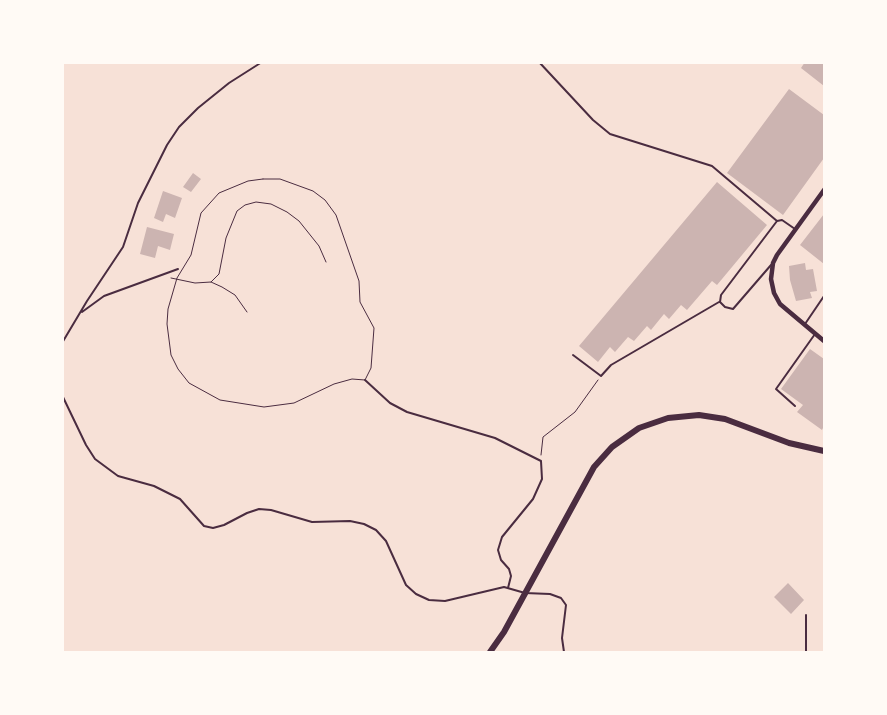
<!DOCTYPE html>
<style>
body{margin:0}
#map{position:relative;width:887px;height:715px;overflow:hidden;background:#f7e1d7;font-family:"IBM Plex Sans",sans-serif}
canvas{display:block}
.frame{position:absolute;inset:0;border:64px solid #fffaf5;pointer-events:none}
</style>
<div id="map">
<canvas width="887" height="715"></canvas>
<div class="frame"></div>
</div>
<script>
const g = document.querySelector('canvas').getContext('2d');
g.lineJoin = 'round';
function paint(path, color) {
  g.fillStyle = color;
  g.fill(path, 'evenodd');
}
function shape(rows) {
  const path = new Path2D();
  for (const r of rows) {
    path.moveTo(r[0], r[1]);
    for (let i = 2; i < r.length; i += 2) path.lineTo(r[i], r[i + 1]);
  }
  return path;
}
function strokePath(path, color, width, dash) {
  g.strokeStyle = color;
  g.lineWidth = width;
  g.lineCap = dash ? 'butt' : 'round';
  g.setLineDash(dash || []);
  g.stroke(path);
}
paint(shape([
 [805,62,824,62,824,86,801,68],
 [789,89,824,115,824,158,783,215,727,173],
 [193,173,201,179,191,192,183,187],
 [717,182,767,225,717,285,712,281,687,310,681,305,669,319,664,314,651,330,647,326,634,341,628,337,615,352,610,347,598,362,579,346],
 [163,191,182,198,175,218,166,214,163,222,154,218],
 [824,214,824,264,800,245],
 [147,227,174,234,170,250,158,246,155,258,140,254],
 [805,263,806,270,813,269,817,291,810,292,812,298,796,301,790,280,789,266],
 [810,349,824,359,824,426,822,430,797,412,803,405,781,389],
 [788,583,804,600,791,614,774,597]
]), '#ccb4b1');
strokePath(shape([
 [263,179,280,179,313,191,325,200,336,215,359,281,360,302,374,328,371,368,365,380,352,379,334,384,294,403,264,407,220,400,189,383,178,369,171,355,167,324,168,309,177,278,191,255,201,213,219,193,248,181,263,179],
 [171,278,195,283,211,282,222,287,235,295,247,312],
 [211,282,219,274,226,238,237,211,245,205,256,202,271,204,287,212,299,221,319,246,326,262],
 [541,455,543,437,575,412,598,380]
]), '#4a2c40', 1);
strokePath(shape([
 [539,62,593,120,610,134,712,166,777,221],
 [771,265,733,309,725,307,720,302,721,295,777,221,782,220,795,229],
 [82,312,104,296,178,269],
 [805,324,824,296],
 [62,343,87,301,123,247,138,203,167,145,179,127,198,108,229,83,262,62],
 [573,355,601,376,611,365,719,302],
 [365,380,390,403,407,412,495,438,541,461,542,479,533,499,502,537,498,550,501,560,509,569,511,576,508,588],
 [62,395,86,445,95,459,118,476,154,486,180,499,204,526,213,528,224,525,247,513,259,509,271,510,312,522,350,521,364,524,376,530,386,541,406,585,416,594,429,600,445,601,504,587,525,593,550,594,561,598,566,605,562,638,564,652],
 [795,406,776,389,815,334],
 [806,652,806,615]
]), '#4a2c40', 2);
strokePath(shape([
 [824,190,777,255,773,263,771,279,774,293,780,304,824,341]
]), '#4a2c40', 4.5);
strokePath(shape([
 [490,652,504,632,594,467,612,447,639,428,668,418,699,415,725,419,789,443,824,451]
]), '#4a2c40', 6);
</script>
